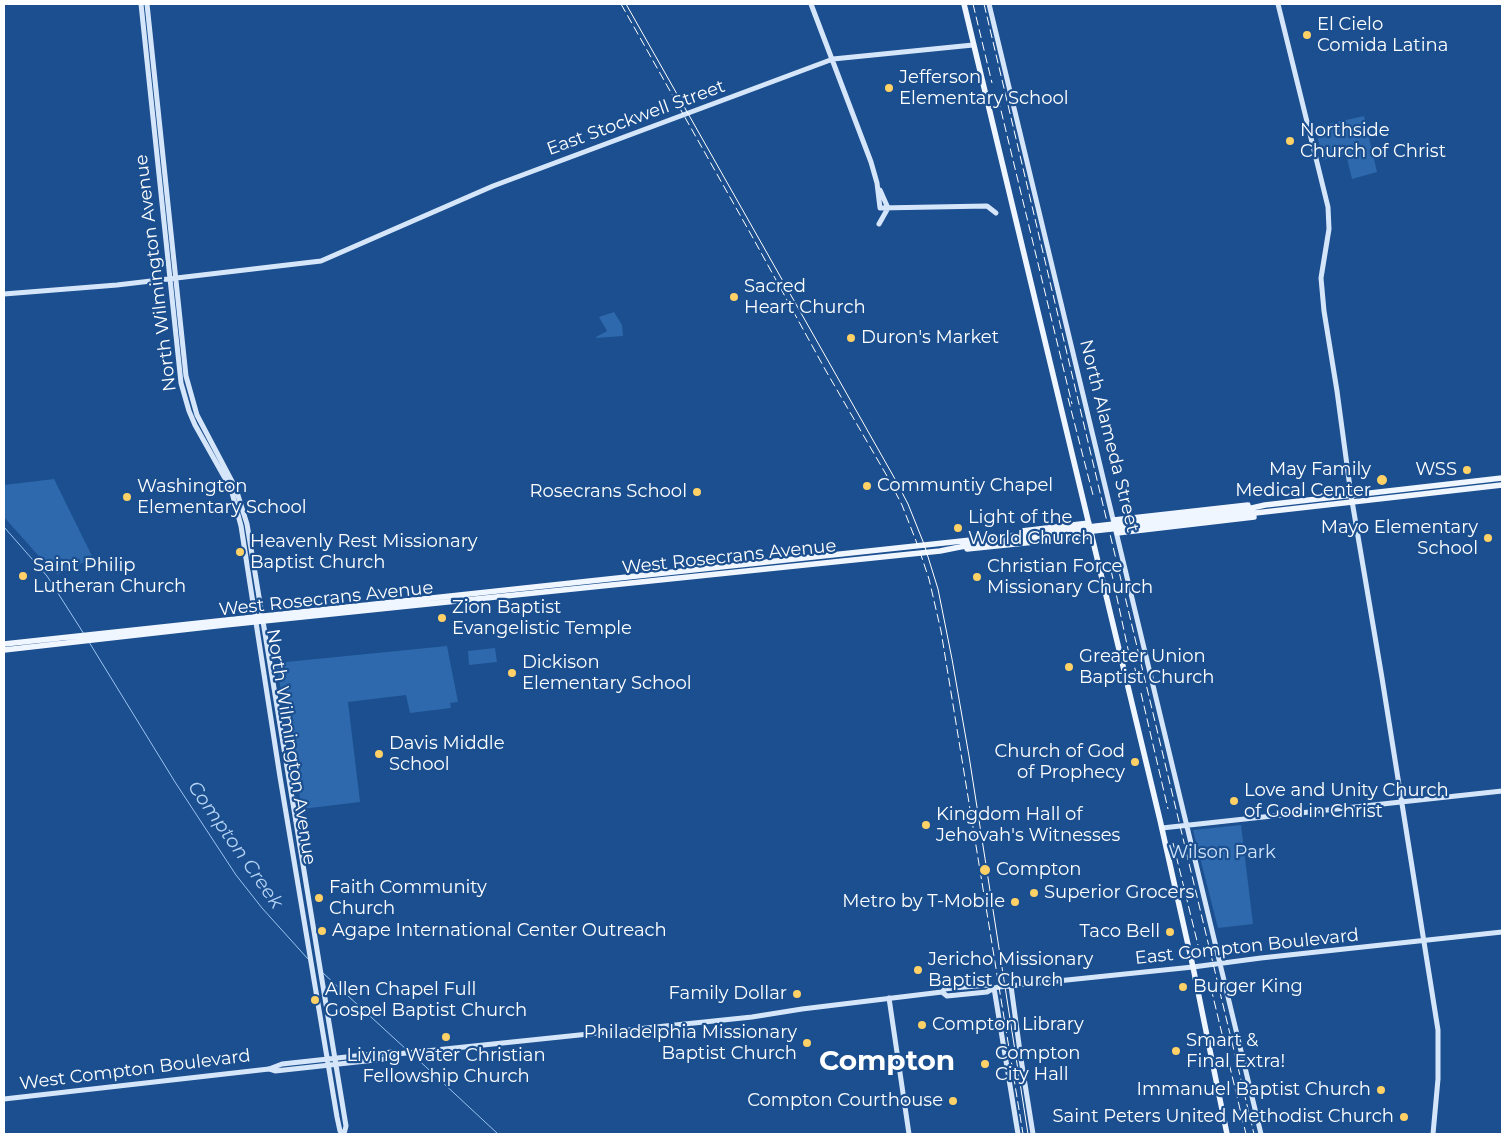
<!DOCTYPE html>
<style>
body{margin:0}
#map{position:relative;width:1506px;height:1138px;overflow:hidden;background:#1b4f8f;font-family:Montserrat,sans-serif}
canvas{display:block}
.frame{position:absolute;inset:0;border:5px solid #fff;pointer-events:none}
</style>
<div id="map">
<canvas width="1506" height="1138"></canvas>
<div class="frame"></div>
</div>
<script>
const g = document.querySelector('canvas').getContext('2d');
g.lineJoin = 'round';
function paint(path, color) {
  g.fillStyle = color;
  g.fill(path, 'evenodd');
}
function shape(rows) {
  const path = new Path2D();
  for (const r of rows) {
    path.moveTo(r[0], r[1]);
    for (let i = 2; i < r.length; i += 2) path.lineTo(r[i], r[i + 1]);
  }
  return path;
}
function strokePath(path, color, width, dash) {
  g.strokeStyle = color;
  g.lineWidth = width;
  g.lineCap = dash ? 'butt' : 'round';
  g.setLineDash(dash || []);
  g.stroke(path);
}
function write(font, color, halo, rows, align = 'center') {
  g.font = font + ' Montserrat,sans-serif';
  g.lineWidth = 4.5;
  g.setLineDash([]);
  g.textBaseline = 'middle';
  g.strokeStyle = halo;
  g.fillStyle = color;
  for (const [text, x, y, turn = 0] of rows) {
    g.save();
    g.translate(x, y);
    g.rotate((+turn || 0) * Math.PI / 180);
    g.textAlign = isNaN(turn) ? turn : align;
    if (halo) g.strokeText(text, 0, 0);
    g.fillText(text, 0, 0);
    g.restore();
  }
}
paint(shape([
 [1364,116,1377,172,1352,179,1346,154,1323,160,1315,127],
 [614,312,622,325,623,336,596,338,596,337,607,331,599,317],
 [54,479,93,558,58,574,53,572,4,517,4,485],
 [447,646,458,702,450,703,451,708,410,713,406,695,348,702,360,802,302,809,276,663],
 [495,648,497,662,469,665,468,651],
 [1241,825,1253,924,1218,928,1193,830]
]), '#2e69ad');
strokePath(shape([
 [4,527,47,576,84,634],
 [89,642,175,782,236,875,262,908,308,959],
 [323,973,407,1050],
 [412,1054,498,1134]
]), '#9cc4f0', 1);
strokePath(shape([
 [141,4,181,383,189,411,195,425,231,489,241,526,280,777,337,1117,340,1131,344,1133],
 [147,4,186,376,197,415,236,489,247,524,346,1126,344,1134],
 [811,4,871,162,877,183,880,208,987,206,996,213],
 [989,4,1261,1134],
 [1278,4,1328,207,1329,229,1321,278,1324,311,1337,391,1351,495,1382,678,1438,1030,1438,1079,1433,1134],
 [879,224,888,208,880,190],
 [4,294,117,285,321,261,493,186,833,59,973,45],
 [1162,828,1502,791],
 [1011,986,1021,1059,1033,1134],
 [994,988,1018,1134],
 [942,992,947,996,987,992,994,988,999,987,1193,967,1261,958,1502,932],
 [889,998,909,1134],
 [269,1069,275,1071,321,1066,393,1058,397,1054],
 [4,1099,269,1069,282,1064,383,1053,392,1052,397,1054,752,1017,802,1009,942,992,945,989,953,988,987,985,994,988]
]), '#d6e6fa', 5);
strokePath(shape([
 [964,4,1160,820,1193,967,1227,1134],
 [1175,517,1243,510,1265,505,1502,478],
 [1114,520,1248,505],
 [1176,522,1502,485],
 [1022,531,1089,523],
 [1117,533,1254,517],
 [967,549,1092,536],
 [4,644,1027,534],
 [4,650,225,625,940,551,965,546,1028,538]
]), '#f0f6ff', 5.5);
strokePath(shape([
 [626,4,895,479,908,504,924,544,938,589,952,659,969,756,1028,1134]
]), '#fff', 1);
strokePath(shape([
 [621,4,753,238,826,371,887,476,902,505,918,546,929,579,941,631,1023,1134],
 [973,4,992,83],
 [984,4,1103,505,1254,1134],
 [998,98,1072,404],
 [1068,398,1093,495],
 [1111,570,1131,663],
 [1132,655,1137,678],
 [1141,693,1168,809],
 [1173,843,1198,945],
 [1211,988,1246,1134]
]), '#fff', 1, [9, 4]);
strokePath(shape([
 [1027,534,1175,517],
 [1028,538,1176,522]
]), '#f0f6ff', 5.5);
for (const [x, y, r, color] of [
 [1307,35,5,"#ffd166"],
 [889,88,5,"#ffd166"],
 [1290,141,5,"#ffd166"],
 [734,297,5,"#ffd166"],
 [851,338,5,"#ffd166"],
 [1467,470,5,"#ffd166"],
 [1382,480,6,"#ffd166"],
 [867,486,5,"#ffd166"],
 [697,492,5,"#ffd166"],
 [127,497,5,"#ffd166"],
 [958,528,5,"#ffd166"],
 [1488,538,5,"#ffd166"],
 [240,552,5,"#ffd166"],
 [23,576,5,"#ffd166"],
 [977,577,5,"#ffd166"],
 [442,618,5,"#ffd166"],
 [1069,667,5,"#ffd166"],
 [512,673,5,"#ffd166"],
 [379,754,5,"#ffd166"],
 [1135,762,5,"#ffd166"],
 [1234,801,5,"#ffd166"],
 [926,825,5,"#ffd166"],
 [985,870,6,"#ffd166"],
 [1034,893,5,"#ffd166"],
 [319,898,5,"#ffd166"],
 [1015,902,5,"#ffd166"],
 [322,931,5,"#ffd166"],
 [1170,932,5,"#ffd166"],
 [918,970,5,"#ffd166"],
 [1183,987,5,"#ffd166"],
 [797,994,5,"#ffd166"],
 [315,1000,5,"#ffd166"],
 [922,1025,5,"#ffd166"],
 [446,1037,5,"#ffd166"],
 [807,1043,5,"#ffd166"],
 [1176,1051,5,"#ffd166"],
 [985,1064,5,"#ffd166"],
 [1381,1090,5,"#ffd166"],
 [953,1101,5,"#ffd166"],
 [1404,1117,5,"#ffd166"]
]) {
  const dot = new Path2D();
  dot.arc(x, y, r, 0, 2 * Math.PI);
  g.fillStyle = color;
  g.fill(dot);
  strokePath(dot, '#1b4f8f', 2);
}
write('18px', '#fff', '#1b4f8f', [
 ["El Cielo",1317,25],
 ["Comida Latina",1317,46],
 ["Jefferson",899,78],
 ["Elementary School",899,99],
 ["Northside",1300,131],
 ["Church of Christ",1300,152],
 ["Sacred",744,287],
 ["Heart Church",744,308],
 ["Duron's Market",861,338],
 ["May Family",1371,470,"right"],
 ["Medical Center",1371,491,"right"],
 ["WSS",1457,470,"right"],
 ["Communtiy Chapel",877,486],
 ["Washington",137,487],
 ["Elementary School",137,508],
 ["Rosecrans School",687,492,"right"],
 ["Light of the",968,518],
 ["World Church",968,539],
 ["Mayo Elementary",1478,528,"right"],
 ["School",1478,549,"right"],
 ["Heavenly Rest Missionary",250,542],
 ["Baptist Church",250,563],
 ["Saint Philip",33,566],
 ["Lutheran Church",33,587],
 ["Christian Force",987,567],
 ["Missionary Church",987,588],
 ["Zion Baptist",452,608],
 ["Evangelistic Temple",452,629],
 ["Greater Union",1079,657],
 ["Baptist Church",1079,678],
 ["Dickison",522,663],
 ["Elementary School",522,684],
 ["Davis Middle",389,744],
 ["School",389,765],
 ["Church of God",1125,752,"right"],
 ["of Prophecy",1125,773,"right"],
 ["Love and Unity Church",1244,791],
 ["of God in Christ",1244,812],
 ["Kingdom Hall of",936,815],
 ["Jehovah's Witnesses",936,836],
 ["Compton",996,870],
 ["Faith Community",329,888],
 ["Church",329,909],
 ["Superior Grocers",1044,893],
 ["Metro by T-Mobile",1005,902,"right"],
 ["Agape International Center Outreach",332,931],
 ["Taco Bell",1160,932,"right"],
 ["Jericho Missionary",928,960],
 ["Baptist Church",928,981],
 ["Burger King",1193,987],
 ["Allen Chapel Full",325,990],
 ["Gospel Baptist Church",325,1011],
 ["Family Dollar",787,994,"right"],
 ["Compton Library",932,1025],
 ["Philadelphia Missionary",797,1033,"right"],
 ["Baptist Church",797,1054,"right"],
 ["Smart &",1186,1041],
 ["Final Extra!",1186,1062],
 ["Compton",995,1054],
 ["City Hall",995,1075],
 ["Living Water Christian",446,1056,"center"],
 ["Fellowship Church",446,1077,"center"],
 ["Immanuel Baptist Church",1371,1090,"right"],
 ["Compton Courthouse",943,1101,"right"],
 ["Saint Peters United Methodist Church",1394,1117,"right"]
], 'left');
write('18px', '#fff', '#1b4f8f', [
 ["East Stockwell Street",636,118,-20],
 ["North Wilmington Avenue",156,273,-97],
 ["North Alameda Street",1109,436,76],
 ["West Rosecrans Avenue",729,557,-6],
 ["West Rosecrans Avenue",326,599,-6],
 ["North Wilmington Avenue",291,747,81],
 ["East Compton Boulevard",1247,947,-6],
 ["West Compton Boulevard",135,1070,-7]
]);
write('18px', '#cfe3fa', '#1b4f8f', [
 ["Wilson Park",1222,853]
]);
write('italic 19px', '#b5d3f5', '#1b4f8f', [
 ["Compton Creek",235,845,55]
]);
write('bold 28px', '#fff', '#1b4f8f', [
 ["Compton",887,1062]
]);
</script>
